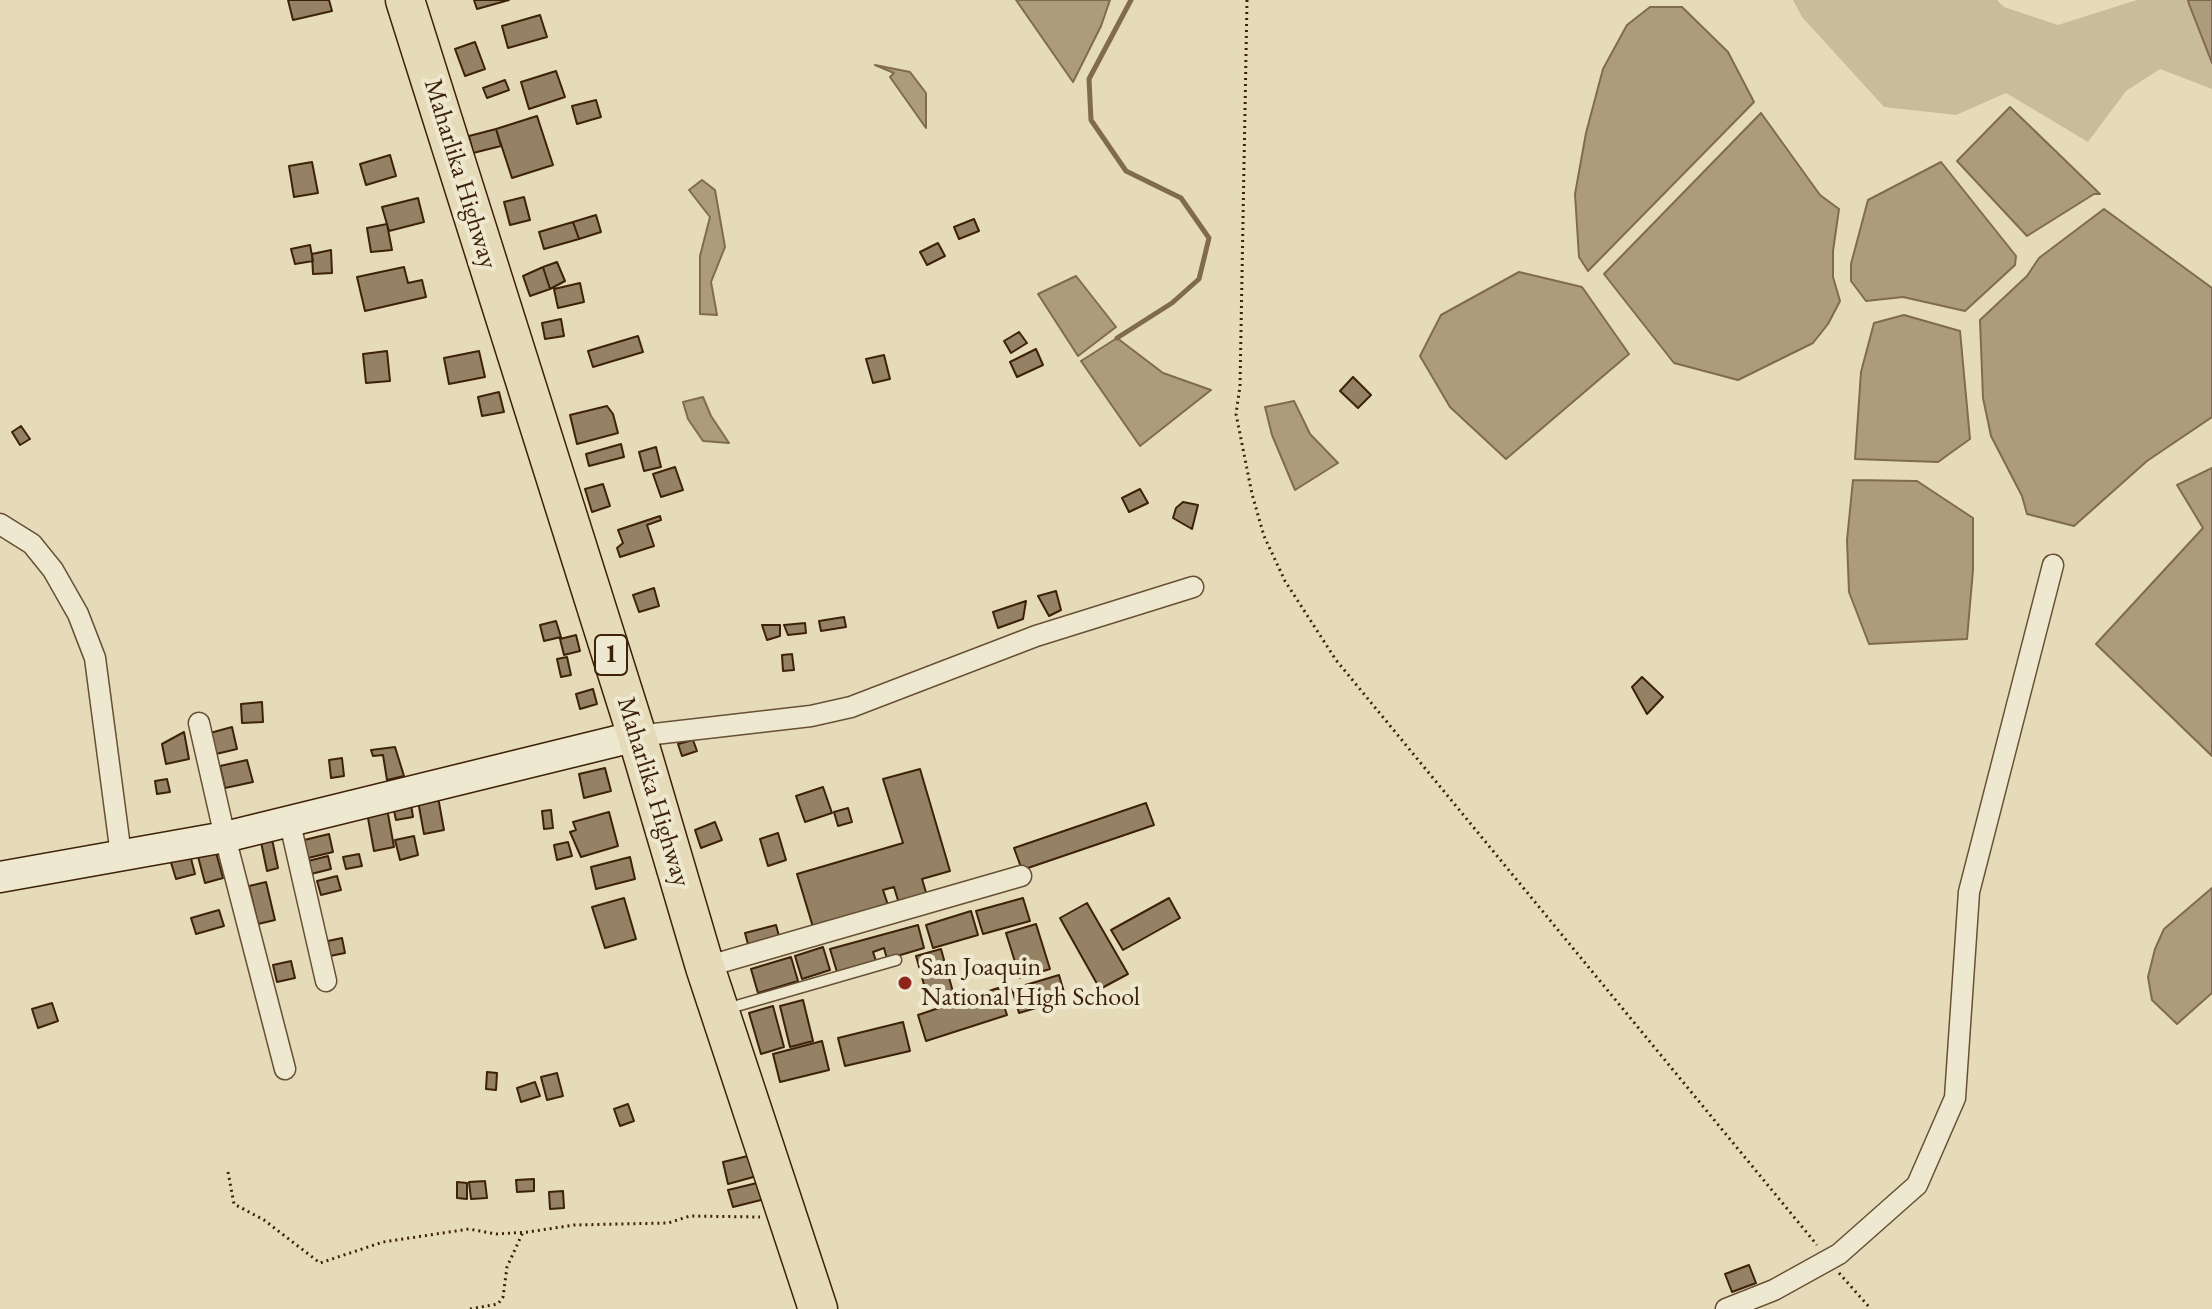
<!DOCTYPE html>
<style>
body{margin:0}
canvas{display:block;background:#e6dbb8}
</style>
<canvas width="2212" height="1309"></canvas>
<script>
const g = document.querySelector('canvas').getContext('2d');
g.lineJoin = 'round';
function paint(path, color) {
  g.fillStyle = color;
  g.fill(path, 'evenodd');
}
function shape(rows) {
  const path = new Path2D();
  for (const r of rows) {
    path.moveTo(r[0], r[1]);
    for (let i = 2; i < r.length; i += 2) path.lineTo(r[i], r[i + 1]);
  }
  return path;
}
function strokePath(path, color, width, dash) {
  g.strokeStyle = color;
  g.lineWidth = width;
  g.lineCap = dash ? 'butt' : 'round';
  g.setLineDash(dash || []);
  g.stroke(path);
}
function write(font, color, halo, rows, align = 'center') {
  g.font = font + ' "EB Garamond",serif';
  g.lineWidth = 8;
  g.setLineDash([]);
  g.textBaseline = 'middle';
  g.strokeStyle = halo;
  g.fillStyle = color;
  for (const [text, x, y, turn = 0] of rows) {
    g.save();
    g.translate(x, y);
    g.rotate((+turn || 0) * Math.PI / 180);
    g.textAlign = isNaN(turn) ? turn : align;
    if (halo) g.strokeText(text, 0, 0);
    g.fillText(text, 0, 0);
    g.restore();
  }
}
paint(shape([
 [1793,0,1997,0,2004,7,2058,25,2137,0,2190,0,2212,61,2212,89,2160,69,2126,91,2088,142,2006,93,1956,115,1884,107,1802,17]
]), '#c9bc9a');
const water = shape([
 [1016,0,1110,0,1101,26,1073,82,1016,0],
 [2188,0,2212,0,2212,63,2189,4,2188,0],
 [1650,7,1682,7,1728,52,1754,102,1588,271,1579,257,1575,194,1586,133,1603,69,1627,25,1650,7],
 [875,65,910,72,926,93,926,128,890,77,894,73,875,65],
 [2010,107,2100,194,2094,194,2027,236,1957,161,2010,107],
 [1761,113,1820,195,1839,209,1833,251,1833,277,1840,301,1828,324,1813,343,1738,380,1674,363,1604,274,1761,113],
 [1941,162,2016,256,2015,265,1965,311,1903,297,1866,301,1851,281,1851,264,1868,200,1941,162],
 [702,180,715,190,725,247,711,282,717,315,700,314,700,256,710,217,689,190,702,180],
 [2104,209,2212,288,2212,417,2147,461,2074,526,2027,514,2022,496,1991,436,1983,398,1980,320,2027,276,2039,258,2104,209],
 [1519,272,1582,287,1629,354,1506,459,1450,407,1420,356,1441,315,1519,272],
 [1076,276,1116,327,1078,356,1038,294,1076,276],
 [1904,315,1960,331,1970,439,1938,462,1855,459,1861,372,1874,323,1904,315],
 [1117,338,1163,373,1211,390,1140,446,1081,361,1117,338],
 [703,397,711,416,729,443,703,441,688,419,683,402,703,397],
 [1294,401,1310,434,1338,463,1295,490,1272,435,1265,407,1294,401],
 [2212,468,2212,756,2096,644,2203,528,2177,485,2212,468],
 [1853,480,1917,481,1973,518,1973,570,1967,639,1869,644,1849,592,1847,540,1853,480],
 [2212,888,2212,993,2177,1024,2152,1000,2148,977,2155,949,2164,929,2212,888]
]);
paint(water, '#ad9c7c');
strokePath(water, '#806b4e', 2);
strokePath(shape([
 [1117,338,1172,303,1199,279,1209,238,1181,198,1126,171,1091,120,1089,79,1131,0]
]), '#806b4e', 5);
const building = shape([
 [288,0,329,0,332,11,293,20,288,0],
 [474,0,509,0,477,9,474,0],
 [540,15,547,37,508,48,502,26,540,15],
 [475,42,485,69,465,76,455,49,475,42],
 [556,71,565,97,529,109,521,82,556,71],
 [505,80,509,90,487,98,483,88,505,80],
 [596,100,601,117,577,124,572,106,596,100],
 [537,116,553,165,512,178,496,129,537,116],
 [496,129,501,146,473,153,469,136,496,129],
 [390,155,396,176,366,185,360,164,390,155],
 [312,162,318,193,294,197,289,166,312,162],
 [524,197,530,220,510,225,504,202,524,197],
 [418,198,424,222,389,231,382,207,418,198],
 [596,215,601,232,579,239,573,222,596,215],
 [974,219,979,231,959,239,954,227,974,219],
 [573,222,579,239,544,249,539,232,573,222],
 [387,224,392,250,371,252,367,228,387,224],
 [938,243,945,256,927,265,920,252,938,243],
 [310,245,313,261,295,264,291,249,310,245],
 [331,250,332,273,313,274,312,254,331,250],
 [557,262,565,281,550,289,543,267,557,262],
 [404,267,408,283,422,280,426,297,365,311,357,277,404,267],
 [543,267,550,289,530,296,523,276,543,267],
 [580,283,584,302,558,308,554,289,580,283],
 [561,319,564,336,545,339,542,323,561,319],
 [1019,332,1027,343,1011,353,1004,341,1019,332],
 [638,336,643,352,593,367,588,351,638,336],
 [1036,349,1043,365,1017,377,1010,362,1036,349],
 [387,351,390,381,366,383,363,354,387,351],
 [479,351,485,377,449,384,444,358,479,351],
 [884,355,890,379,873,383,866,359,884,355],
 [1353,377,1371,395,1358,408,1340,391,1353,377],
 [499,392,504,412,482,416,478,397,499,392],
 [607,406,613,414,618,433,577,444,570,415,607,406],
 [21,426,30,439,20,445,12,432,21,426],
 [621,444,624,457,589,466,586,454,621,444],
 [656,447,661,467,644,471,639,452,656,447],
 [675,467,683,490,661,497,653,474,675,467],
 [603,484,610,506,592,512,585,489,603,484],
 [1140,489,1148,503,1129,512,1122,498,1140,489],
 [1183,502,1198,505,1192,529,1173,518,1176,508,1183,502],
 [660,516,661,520,647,525,654,546,620,557,617,548,623,543,618,530,660,516],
 [654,588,659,606,639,612,633,595,654,588],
 [1056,591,1061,610,1049,616,1038,596,1056,591],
 [1026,601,1023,619,998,628,993,612,1026,601],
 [844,617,846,627,821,631,819,621,844,617],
 [556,621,561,637,544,641,540,625,556,621],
 [805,623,806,633,788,635,784,625,805,623],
 [762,625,780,625,780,636,767,640,762,625],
 [576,635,580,651,564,655,560,639,576,635],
 [792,654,794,670,783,671,782,655,792,654],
 [567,657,571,675,561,677,557,659,567,657],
 [1642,677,1663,697,1647,714,1632,687,1642,677],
 [593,689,597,704,580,709,576,694,593,689],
 [262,702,263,722,242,723,241,704,262,702],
 [232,727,237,749,216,754,210,733,232,727],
 [184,732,189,759,166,764,162,744,184,732],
 [693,740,697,751,682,756,678,744,693,740],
 [395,747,404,776,387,780,383,755,373,756,371,750,395,747],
 [342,758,344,776,331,778,329,760,342,758],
 [247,760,253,782,225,788,220,766,247,760],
 [605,768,611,791,584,798,579,774,605,768],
 [920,769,950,871,922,879,928,899,900,907,894,887,883,890,888,905,813,927,797,874,903,843,883,779,920,769],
 [167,779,170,792,157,794,155,781,167,779],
 [823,787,832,813,805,822,796,796,823,787],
 [438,797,444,830,424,834,418,801,438,797],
 [410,798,413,817,396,820,392,801,410,798],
 [386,803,394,847,374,851,366,807,386,803],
 [1146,803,1154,825,1022,870,1014,848,1146,803],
 [848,808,852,822,838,826,834,812,848,808],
 [551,810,553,828,544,829,542,811,551,810],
 [609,812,618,846,581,857,570,832,576,830,573,822,609,812],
 [715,822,722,840,701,848,695,830,715,822],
 [778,833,786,860,768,866,760,839,778,833],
 [329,834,333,852,304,859,300,841,329,834],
 [414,836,418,855,400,860,395,840,414,836],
 [272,839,278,868,267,871,261,842,272,839],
 [568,842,572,856,557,860,554,845,568,842],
 [214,845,223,878,205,883,196,849,214,845],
 [189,851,195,874,176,879,169,856,189,851],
 [359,854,362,866,346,869,343,857,359,854],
 [328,856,331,869,311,874,308,861,328,856],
 [630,857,635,879,596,889,591,867,630,857],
 [337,876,341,890,321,895,317,881,337,876],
 [266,882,275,920,258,924,249,886,266,882],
 [624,898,636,939,605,948,592,907,624,898],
 [1023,898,1030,921,983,934,976,911,1023,898],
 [1169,898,1180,918,1123,950,1111,930,1169,898],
 [1087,903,1128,974,1100,989,1060,918,1087,903],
 [219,910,224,926,196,934,191,918,219,910],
 [971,911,978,935,933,948,926,925,971,911],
 [1036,924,1050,969,1020,978,1006,933,1036,924],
 [776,925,780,940,749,948,745,933,776,925],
 [918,925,924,948,887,959,884,948,873,952,876,961,837,972,830,949,918,925],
 [342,938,345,953,330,956,328,941,342,938],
 [823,947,830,970,802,979,795,956,823,947],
 [941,949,953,992,928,999,916,956,941,949],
 [791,957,798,981,758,993,751,969,791,957],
 [291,961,295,978,277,982,273,965,291,961],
 [1059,975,1066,999,1019,1013,1012,989,1059,975],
 [998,988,1007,1015,926,1041,918,1015,998,988],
 [803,1000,813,1041,790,1047,780,1006,803,1000],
 [52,1003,58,1021,38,1028,32,1009,52,1003],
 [773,1006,784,1047,761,1054,749,1013,773,1006],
 [903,1022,910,1051,845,1066,838,1038,903,1022],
 [822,1041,829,1070,780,1082,773,1054,822,1041],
 [487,1072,497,1073,496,1090,486,1089,487,1072],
 [557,1073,563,1096,547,1100,541,1077,557,1073],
 [535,1082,540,1096,521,1102,517,1088,535,1082],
 [628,1104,634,1121,620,1126,614,1109,628,1104],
 [752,1155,757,1176,728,1184,723,1162,752,1155],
 [534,1179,534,1191,517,1192,516,1180,534,1179],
 [485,1181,487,1198,471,1199,469,1182,485,1181],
 [457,1182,467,1183,467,1199,457,1198,457,1182],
 [761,1182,765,1199,733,1207,728,1190,761,1182],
 [563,1191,564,1208,550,1209,549,1192,563,1191],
 [1749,1265,1756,1283,1732,1292,1725,1274,1749,1265]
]);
paint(building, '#958264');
strokePath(building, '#3d2208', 2);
const lane = shape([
 [726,1009,896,960]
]);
const street = shape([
 [0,524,32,544,53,570,78,614,95,658,121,855],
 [199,723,225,837,285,1069],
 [637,736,811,716,851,707,1036,636,1193,587],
 [289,819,326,981],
 [705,967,1021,876],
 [1726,1309,1774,1290,1839,1254,1917,1185,1955,1098,1969,892,2053,565]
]);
const secondary = shape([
 [0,877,225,837,637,736]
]);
const highway = shape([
 [405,0,637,736,705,967,818,1309]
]);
strokePath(lane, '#675034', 13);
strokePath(street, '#675034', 23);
strokePath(secondary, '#3d2208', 33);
strokePath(highway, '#3d2208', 41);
strokePath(shape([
 [1247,0,1240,386,1236,414,1252,494,1264,536,1285,581,1336,660,1817,1245],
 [228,1172,234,1204,264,1220,320,1263,383,1242,469,1229,496,1234,528,1232,574,1225,668,1223,690,1216,760,1217],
 [1839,1273,1871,1309],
 [470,1309,498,1304,503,1297,507,1267,523,1232]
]), '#3d2208', 3, [2, 4]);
strokePath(lane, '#efe8d1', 10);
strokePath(street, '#efe8d1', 20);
strokePath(secondary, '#efe8d1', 30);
strokePath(highway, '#e6dbb8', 38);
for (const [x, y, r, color] of [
 [905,983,8,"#8f2418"]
]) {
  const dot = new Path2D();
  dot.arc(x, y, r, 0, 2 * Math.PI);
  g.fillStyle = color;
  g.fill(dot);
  strokePath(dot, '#efe8d1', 3);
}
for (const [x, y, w] of [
 [611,655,32]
]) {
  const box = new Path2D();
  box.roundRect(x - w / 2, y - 20, w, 40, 6);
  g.fillStyle = '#efe8d1';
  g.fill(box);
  strokePath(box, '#3d2208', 2);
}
write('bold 24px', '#3d2208', null, [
 ["1",611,655]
]);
write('26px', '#3d2208', '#efe8d1', [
 ["Maharlika Highway",460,174,73],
 ["Maharlika Highway",653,792,73]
]);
write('26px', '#3d2208', '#efe8d1', [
 ["San Joaquin",921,968],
 ["National High School",921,998]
], 'left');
</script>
